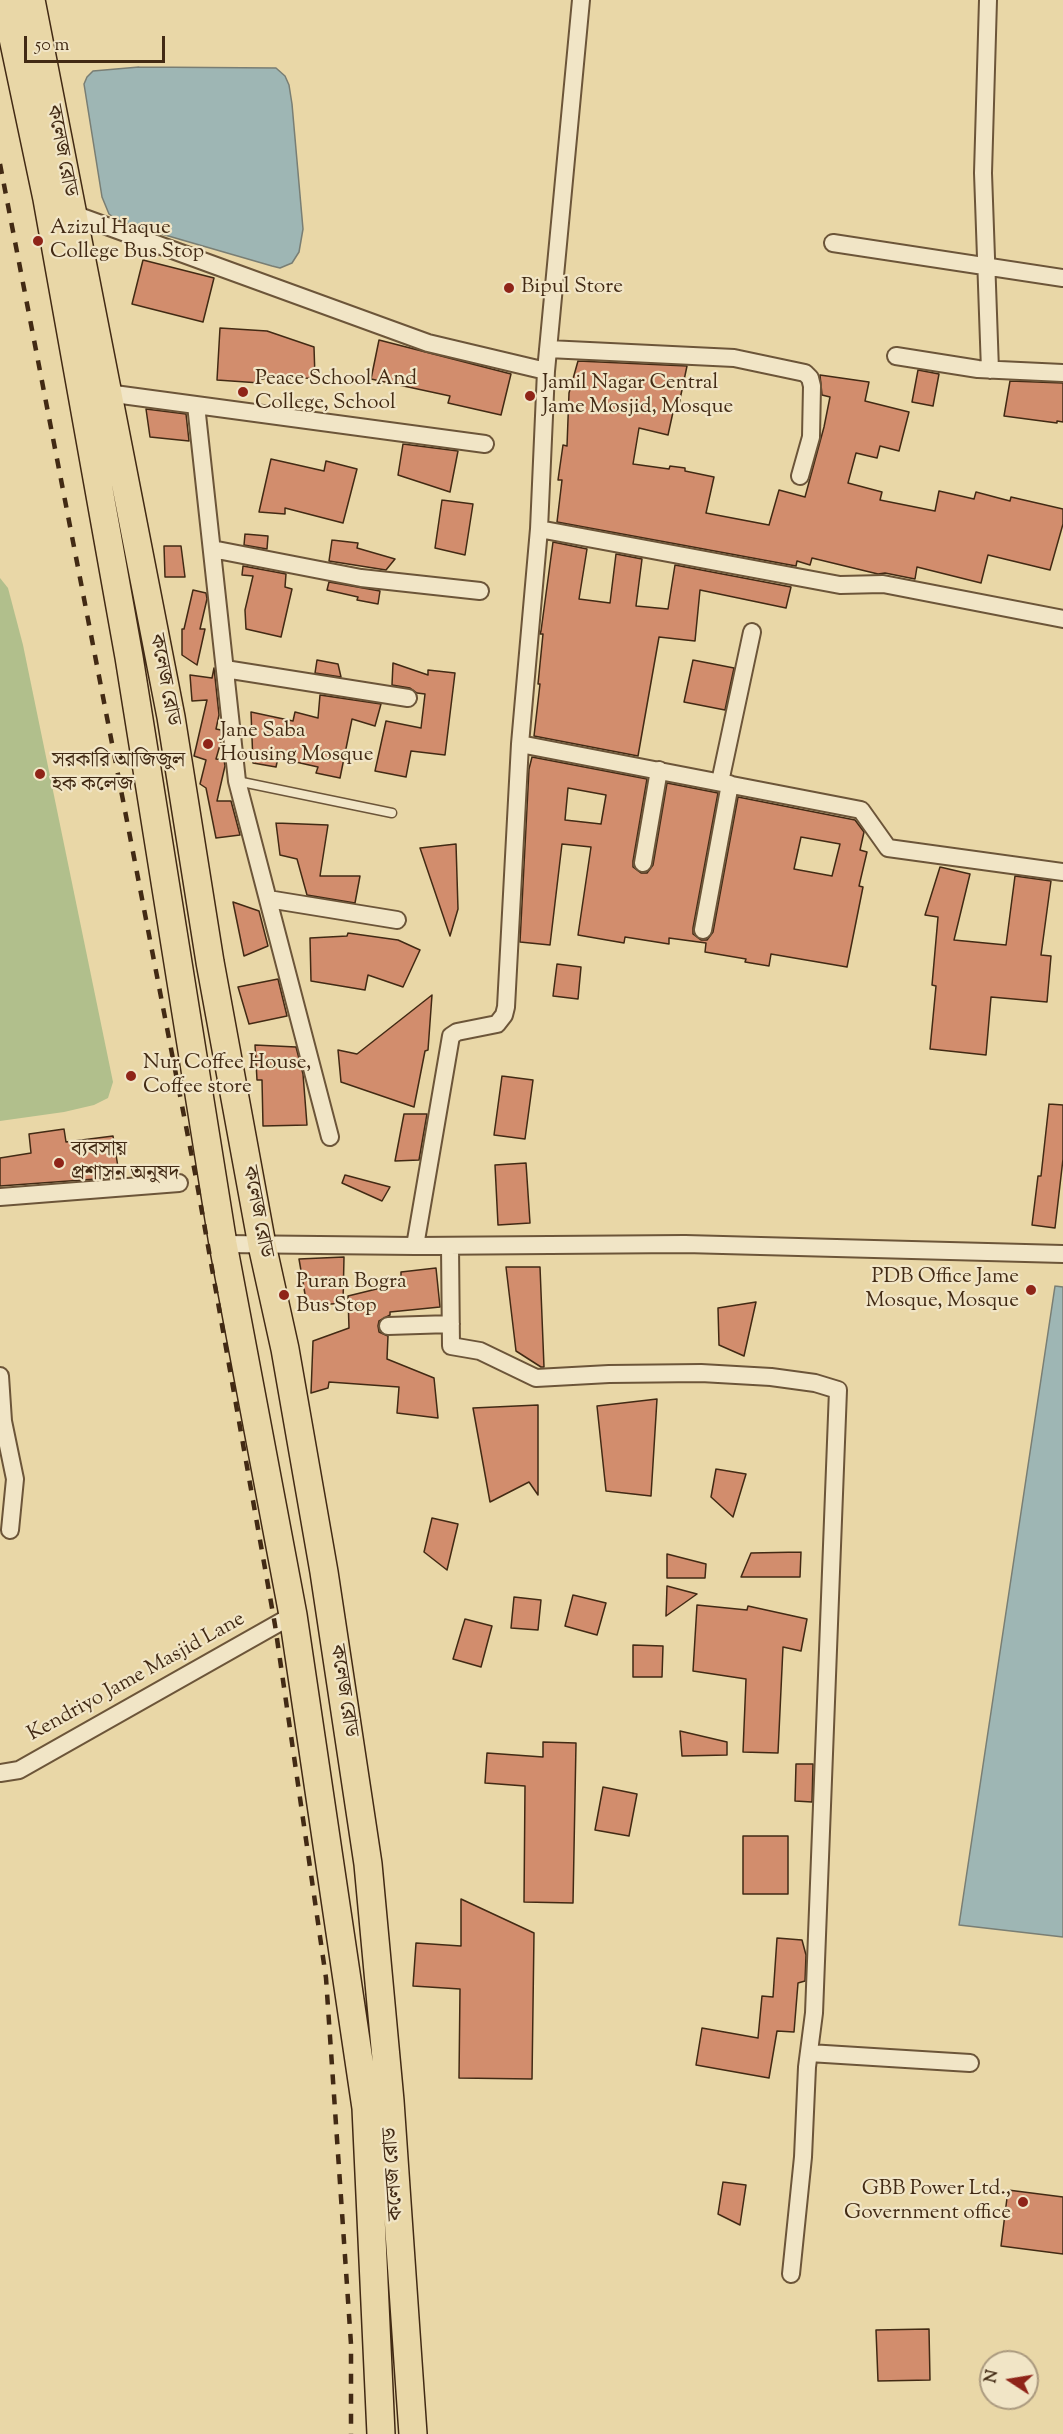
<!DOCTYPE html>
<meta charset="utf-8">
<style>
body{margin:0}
#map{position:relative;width:1063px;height:2434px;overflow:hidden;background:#e9d7a7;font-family:"Sorts Mill Goudy",serif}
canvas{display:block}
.north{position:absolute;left:979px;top:2350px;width:60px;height:60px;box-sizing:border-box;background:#f1e5c6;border:2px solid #ab9a7f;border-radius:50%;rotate:282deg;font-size:16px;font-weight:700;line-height:24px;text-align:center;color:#422a14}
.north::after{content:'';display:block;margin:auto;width:21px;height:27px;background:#8f2418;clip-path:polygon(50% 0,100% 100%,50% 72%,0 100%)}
.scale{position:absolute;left:24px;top:36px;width:141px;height:27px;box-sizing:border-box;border:3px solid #422a14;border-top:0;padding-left:8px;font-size:18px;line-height:21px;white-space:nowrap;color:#422a14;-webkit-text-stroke:4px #f1e5c6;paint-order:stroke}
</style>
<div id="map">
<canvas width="1063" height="2434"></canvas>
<div class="north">N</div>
<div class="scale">50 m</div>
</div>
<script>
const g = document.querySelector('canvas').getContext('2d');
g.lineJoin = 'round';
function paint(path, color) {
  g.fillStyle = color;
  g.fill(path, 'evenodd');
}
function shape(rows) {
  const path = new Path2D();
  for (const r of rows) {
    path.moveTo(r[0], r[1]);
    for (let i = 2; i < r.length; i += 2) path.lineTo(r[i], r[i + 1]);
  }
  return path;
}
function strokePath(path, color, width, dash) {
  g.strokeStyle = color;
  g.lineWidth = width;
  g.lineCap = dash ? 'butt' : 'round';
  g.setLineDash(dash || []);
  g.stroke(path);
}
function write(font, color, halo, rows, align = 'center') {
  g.font = font + ' "Sorts Mill Goudy","Noto Serif Bengali",serif';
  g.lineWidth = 4.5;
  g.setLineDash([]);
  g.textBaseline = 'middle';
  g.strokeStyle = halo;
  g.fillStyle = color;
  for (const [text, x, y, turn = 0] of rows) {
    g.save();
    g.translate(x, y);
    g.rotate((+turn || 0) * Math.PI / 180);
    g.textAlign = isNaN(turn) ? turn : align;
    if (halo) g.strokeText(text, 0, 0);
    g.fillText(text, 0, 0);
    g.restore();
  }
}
paint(shape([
 [0,578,8,588,23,645,113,1082,108,1098,94,1105,64,1112,0,1121]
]), '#b1bf8c');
const water = shape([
 [139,67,276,68,285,76,289,85,292,104,303,229,299,252,292,263,280,268,272,266,120,222,109,214,102,197,84,84,87,77,93,71,139,67],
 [1055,1286,1063,1287,1063,1937,959,1925,1055,1286]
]);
paint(water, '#9eb6b4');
strokePath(water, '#797e74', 1.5);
const building = shape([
 [143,260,214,278,203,322,132,304,143,260],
 [220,328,267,331,314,347,315,378,260,379,260,383,217,380,220,328],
 [379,340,511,374,501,415,448,403,450,396,371,379,379,340],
 [578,361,687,366,679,404,675,403,668,435,639,428,633,464,669,469,670,466,685,468,685,471,714,477,706,513,769,525,779,490,805,497,824,427,830,397,822,395,820,375,869,382,865,401,909,412,899,451,880,446,877,458,856,453,848,483,882,492,880,500,935,511,939,491,974,499,976,492,1010,501,1011,497,1063,509,1063,524,1050,570,988,555,981,583,917,567,915,579,885,573,878,574,812,558,810,565,797,561,796,566,557,522,562,480,558,480,563,445,567,446,569,393,578,361],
 [918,370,939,374,933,406,912,402,918,370],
 [1010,381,1063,383,1063,422,1057,421,1057,423,1004,416,1010,381],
 [146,409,186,414,189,441,150,437,146,409],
 [403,444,458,451,450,492,398,475,403,444],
 [271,459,324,471,326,461,357,469,343,523,285,508,285,514,259,512,271,459],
 [442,500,473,504,465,555,435,548,442,500],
 [245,534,268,536,267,549,244,545,245,534],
 [332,540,358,543,357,548,395,559,386,570,329,561,332,540],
 [553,542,587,549,579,599,610,603,616,554,642,559,636,606,668,609,675,565,791,587,786,608,700,590,695,641,659,637,638,756,534,736,540,684,538,684,543,634,540,634,541,631,553,542],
 [164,546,181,546,185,577,165,577,164,546],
 [243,566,286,574,285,587,292,589,281,637,246,629,245,610,253,576,242,575,243,566],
 [329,582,380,591,378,604,357,600,358,597,327,590,329,582],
 [193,590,206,593,207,599,200,629,205,629,197,665,182,655,182,629,184,629,193,590],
 [317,660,338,664,341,677,315,673,317,660],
 [693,660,734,668,725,710,684,702,693,660],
 [393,663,428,675,428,670,455,673,445,755,411,751,406,777,375,771,386,721,421,728,425,694,417,693,410,688,392,685,393,663],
 [214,668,219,715,216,729,221,730,222,738,216,759,224,760,225,766,217,801,231,801,240,835,216,838,206,788,200,784,206,760,194,756,207,700,192,701,190,675,212,678,214,668],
 [320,695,381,704,375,726,352,719,340,778,316,773,318,767,278,758,276,767,253,763,251,712,293,721,295,712,318,718,320,695],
 [532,757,647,779,633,861,633,867,641,873,647,873,653,865,667,783,718,793,693,928,693,934,701,940,707,940,713,932,738,797,855,820,864,832,860,850,867,852,859,886,863,887,847,967,771,954,769,966,745,962,746,959,705,952,706,943,669,938,669,944,625,937,624,943,578,935,591,847,562,844,550,945,520,942,529,769,532,757],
 [568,788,606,795,601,824,565,820,568,788],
 [801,837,840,844,832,876,794,869,801,837],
 [276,823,328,825,320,876,360,876,355,903,307,895,297,859,280,855,276,823],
 [456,844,458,909,450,936,420,848,456,844],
 [940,867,970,874,954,940,1006,945,1015,876,1051,881,1041,955,1051,956,1047,1002,991,997,986,1055,930,1049,936,986,932,985,938,917,925,915,940,867],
 [233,902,259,911,268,946,244,956,233,902],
 [348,933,398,940,420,950,403,987,368,975,365,990,311,981,310,938,347,936,348,933],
 [557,964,581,967,578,999,553,996,557,964],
 [278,979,287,1016,249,1024,238,987,278,979],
 [432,995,428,1050,425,1051,414,1107,341,1082,338,1050,357,1054,432,995],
 [255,1045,296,1047,303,1074,307,1125,263,1126,262,1080,257,1080,255,1045],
 [502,1076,533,1080,525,1139,494,1135,502,1076],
 [1049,1104,1063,1105,1063,1159,1055,1228,1032,1225,1038,1176,1041,1176,1049,1104],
 [404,1114,427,1114,419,1160,395,1161,404,1114],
 [64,1129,66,1142,113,1136,118,1167,109,1171,110,1178,0,1186,0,1158,31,1153,29,1134,64,1129],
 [526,1163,530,1223,498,1225,495,1165,526,1163],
 [345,1175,390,1187,382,1201,342,1183,345,1175],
 [344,1257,343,1303,307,1306,299,1259,344,1257],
 [506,1267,540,1267,544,1367,541,1367,516,1351,506,1267],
 [436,1268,440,1307,390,1312,390,1315,379,1321,378,1326,379,1332,388,1336,387,1359,434,1378,438,1418,397,1413,399,1387,329,1382,328,1388,311,1393,313,1341,349,1328,348,1296,401,1283,401,1272,436,1268],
 [756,1302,744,1356,719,1345,718,1308,756,1302],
 [657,1399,651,1496,606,1491,597,1406,657,1399],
 [538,1405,538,1495,529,1482,490,1502,473,1408,538,1405],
 [716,1469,746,1474,733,1517,711,1497,716,1469],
 [432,1518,458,1524,447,1570,424,1552,432,1518],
 [801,1552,800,1577,741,1577,751,1553,801,1552],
 [667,1554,706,1564,705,1578,667,1578,667,1554],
 [667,1586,697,1594,666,1616,667,1586],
 [573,1595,606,1603,597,1635,565,1626,573,1595],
 [514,1597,541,1600,538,1630,511,1628,514,1597],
 [697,1605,747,1610,748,1606,807,1619,801,1651,783,1647,778,1753,743,1752,746,1679,693,1671,697,1605],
 [465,1619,492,1626,481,1667,453,1659,465,1619],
 [633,1645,663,1646,662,1677,633,1677,633,1645],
 [680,1731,727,1742,727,1755,682,1756,680,1731],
 [543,1742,576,1743,573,1903,524,1902,525,1786,485,1783,487,1753,543,1757,543,1742],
 [796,1764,813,1764,812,1802,795,1801,796,1764],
 [603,1787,637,1794,629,1836,595,1830,603,1787],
 [743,1836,788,1836,788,1894,743,1894,743,1836],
 [461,1899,534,1933,532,2079,459,2078,460,1989,413,1986,416,1943,461,1946,461,1899],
 [777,1938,802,1940,806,1955,805,1981,798,1983,794,2032,777,2031,769,2078,696,2065,702,2028,758,2038,762,1996,773,1997,777,1938],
 [723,2182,746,2185,740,2225,718,2214,723,2182],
 [1008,2190,1063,2197,1063,2254,1001,2246,1008,2190],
 [929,2329,930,2380,878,2381,876,2330,929,2329]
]);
paint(building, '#d28d6d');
strokePath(building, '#422a14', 1.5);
const service = shape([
 [237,781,392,813]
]);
const minor = shape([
 [988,0,983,173,990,370],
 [68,212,428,343,546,371],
 [833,243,1063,278],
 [548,349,734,358,805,373,810,378,812,386,811,437,800,476],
 [896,356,978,369,1063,373],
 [107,393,485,444],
 [196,405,237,781,330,1137],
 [539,529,840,585,883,584,1063,619],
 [212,549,361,578,480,591],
 [225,669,408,698],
 [520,744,861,810,888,848,1063,872],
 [720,782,752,632],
 [643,863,659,770],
 [268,899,397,920],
 [703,930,730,784],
 [0,1197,179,1183],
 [223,1244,415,1246,685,1244,1063,1254],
 [415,1246,451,1036,457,1032,497,1024,504,1015,506,1007,520,744,539,529,546,371,581,0],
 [450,1246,451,1346,480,1351,536,1378,609,1374,701,1373,771,1377,815,1383,838,1390,814,2013,807,2067,803,2157,791,2274],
 [388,1326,451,1324],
 [0,1376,3,1421,15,1479,10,1530],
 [0,1773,19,1770,293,1615],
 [809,2053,970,2063]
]);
const trunk = shape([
 [5,0,47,199,129,657,223,1244,293,1615,366,2108,381,2434],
 [31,0,171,717,210,962,262,1245,285,1349,324,1572,368,1864,390,2101,413,2434]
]);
strokePath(service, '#6c5539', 11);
strokePath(minor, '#6c5539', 20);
strokePath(trunk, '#422a14', 30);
strokePath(service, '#f1e5c6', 8);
strokePath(minor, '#f1e5c6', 16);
strokePath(trunk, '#e9d7a7', 27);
strokePath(shape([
 [0,164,196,1178,275,1625,326,1978,351,2344,351,2434]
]), '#422a14', 4.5, [10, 10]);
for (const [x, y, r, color] of [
 [38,241,6,"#8f2418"],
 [509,288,6,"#8f2418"],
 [243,392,6,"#8f2418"],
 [530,396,6,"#8f2418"],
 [208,744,6,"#8f2418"],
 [40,774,6,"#8f2418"],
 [131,1076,6,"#8f2418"],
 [59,1163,6,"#8f2418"],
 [1031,1290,6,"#8f2418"],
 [284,1295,6,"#8f2418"],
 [1023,2202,6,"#8f2418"]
]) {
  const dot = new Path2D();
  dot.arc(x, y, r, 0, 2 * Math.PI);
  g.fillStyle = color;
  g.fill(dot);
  strokePath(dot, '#f1e5c6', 2);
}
write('21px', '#422a14', '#f1e5c6', [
 ["কলেজ রোড",60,151,79],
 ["কলেজ রোড",163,680,79],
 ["কলেজ রোড",256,1212,79],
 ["Kendriyo Jame Masjid Lane",137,1678,-29],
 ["কলেজ রোড",342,1691,81],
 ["কলেজ রোড",395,2174,-94]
]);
write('21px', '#422a14', '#f1e5c6', [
 ["Azizul Haque",50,229],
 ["College Bus Stop",50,253],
 ["Bipul Store",521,288],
 ["Peace School And",255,380],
 ["College, School",255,404],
 ["Jamil Nagar Central",542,384],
 ["Jame Mosjid, Mosque",542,408],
 ["Jane Saba",220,732],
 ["Housing Mosque",220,756],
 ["সরকারি আজিজুল",52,762],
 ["হক কলেজ",52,786],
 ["Nur Coffee House,",143,1064],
 ["Coffee store",143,1088],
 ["ব্যবসায়",71,1151],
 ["প্রশাসন অনুষদ",71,1175],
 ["PDB Office Jame",1019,1278,"right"],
 ["Mosque, Mosque",1019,1302,"right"],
 ["Puran Bogra",296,1283],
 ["Bus Stop",296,1307],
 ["GBB Power Ltd.,",1011,2190,"right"],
 ["Government office",1011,2214,"right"]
], 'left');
</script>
